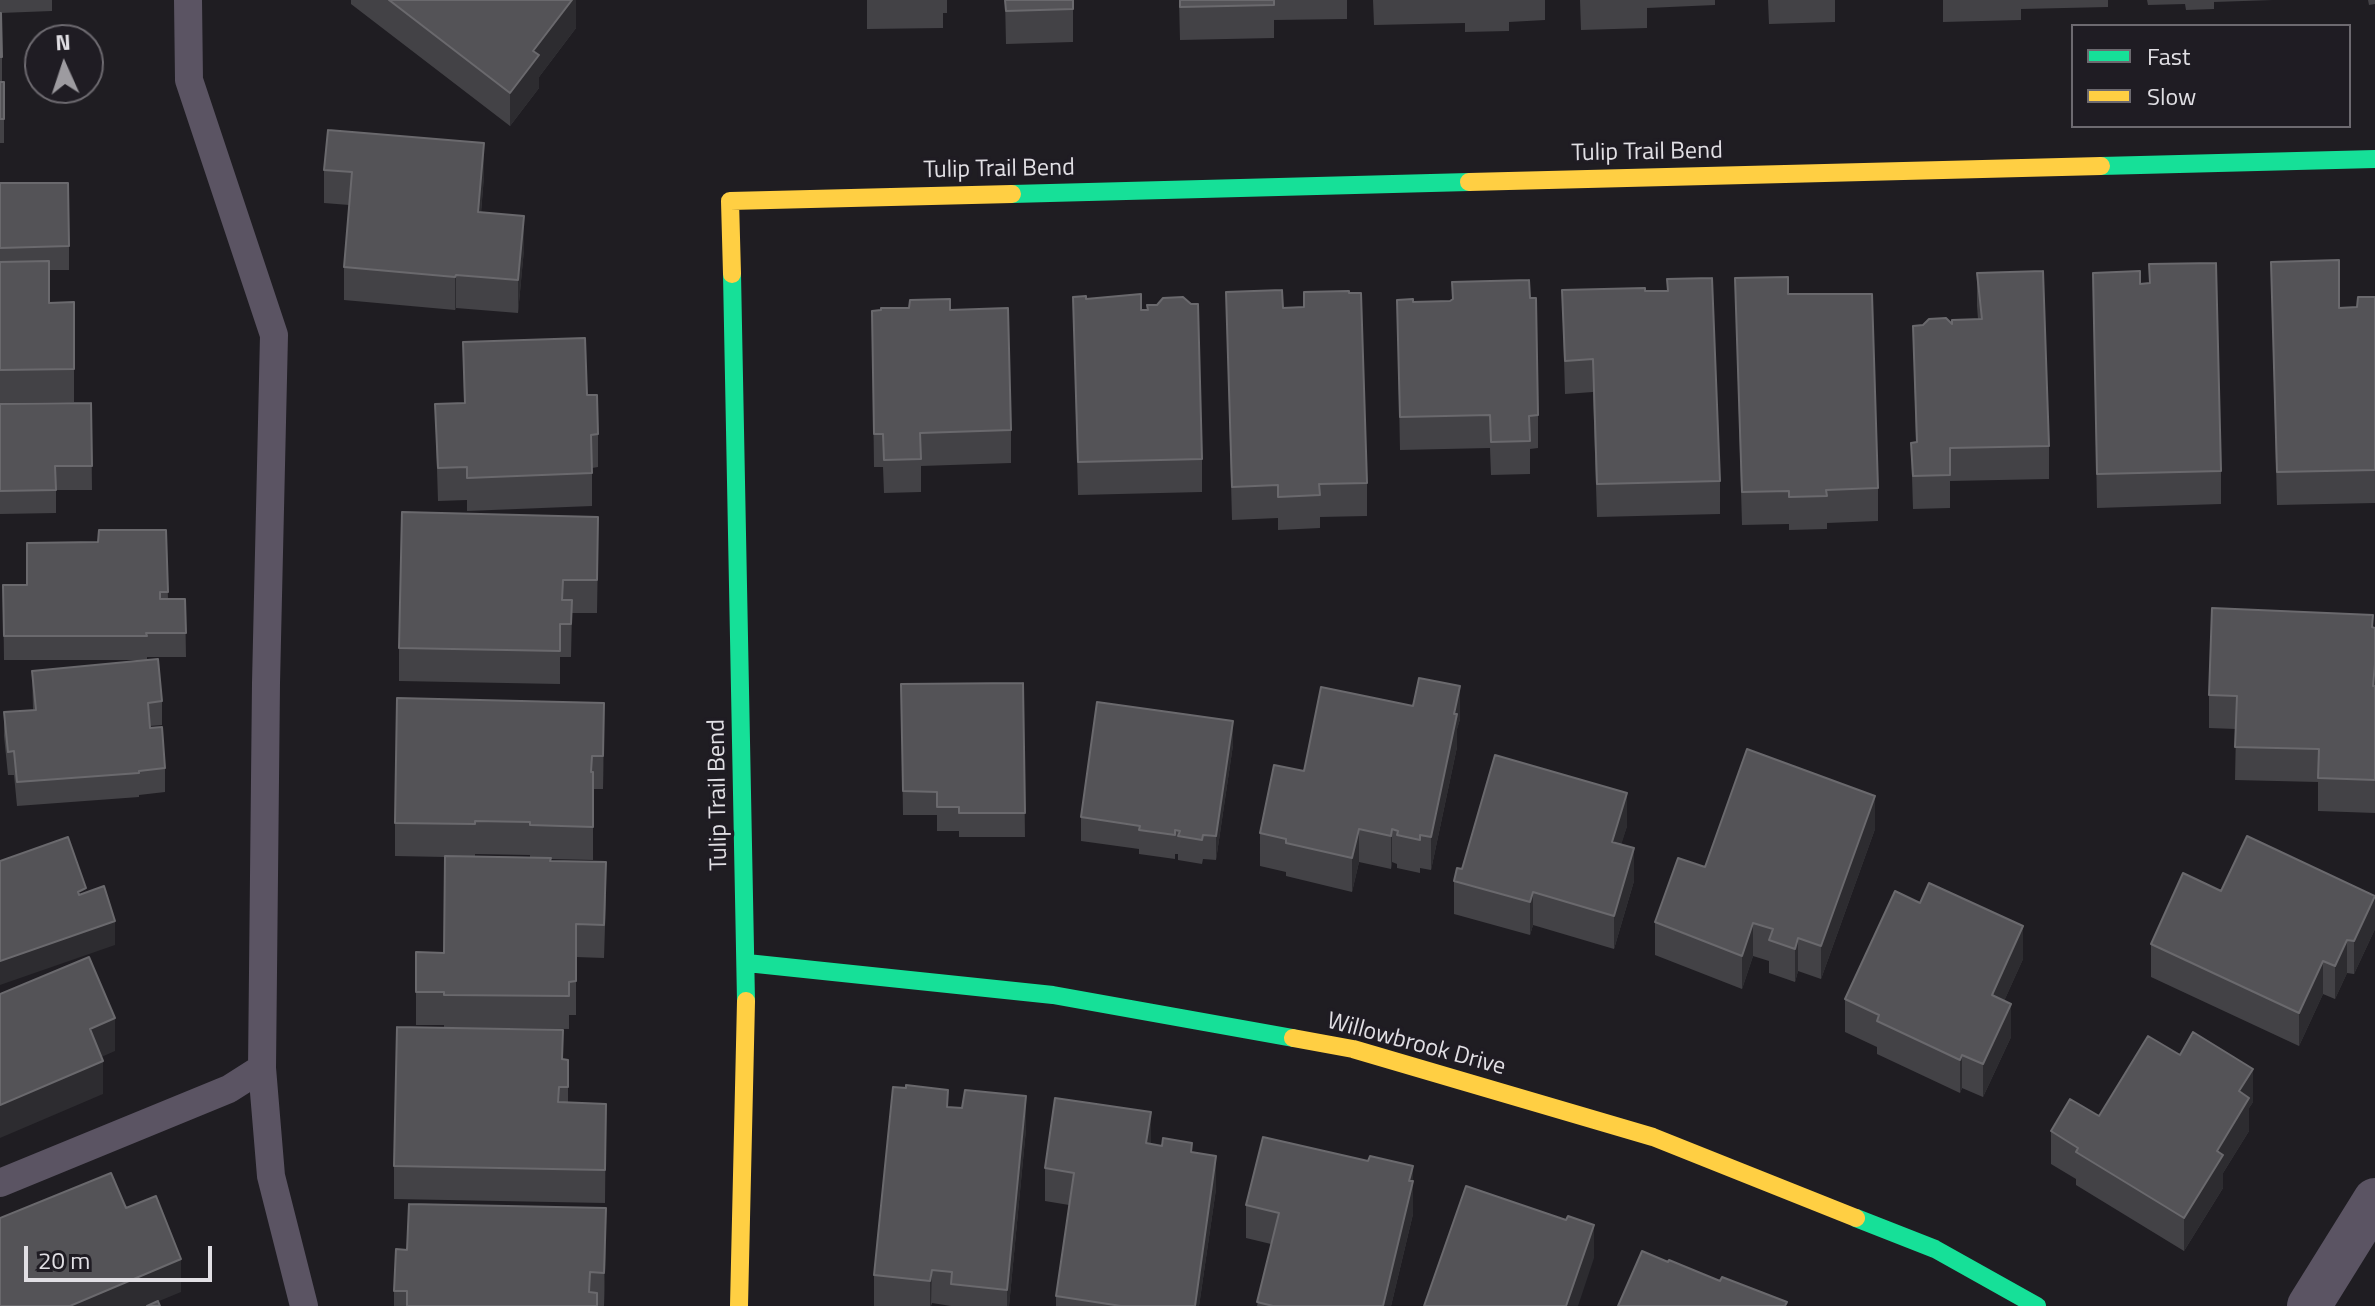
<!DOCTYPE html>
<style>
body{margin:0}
#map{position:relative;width:2375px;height:1306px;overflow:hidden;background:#1f1d22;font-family:"Titillium Web",sans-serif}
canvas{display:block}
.legend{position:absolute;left:2071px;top:24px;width:280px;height:104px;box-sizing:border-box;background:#1f1c23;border:2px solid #6d6a70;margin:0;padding:10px 14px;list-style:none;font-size:24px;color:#e1dfe4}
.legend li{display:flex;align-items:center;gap:16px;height:40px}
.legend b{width:40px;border:2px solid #6d6a70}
.north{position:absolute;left:24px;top:24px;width:80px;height:80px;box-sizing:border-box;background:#1f1c23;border:2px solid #6d6a70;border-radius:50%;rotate:357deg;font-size:22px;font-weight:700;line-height:32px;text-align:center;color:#e1dfe4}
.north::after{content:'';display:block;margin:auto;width:28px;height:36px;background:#9d9ba0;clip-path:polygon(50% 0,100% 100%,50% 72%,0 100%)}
.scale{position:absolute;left:24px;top:1246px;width:188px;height:36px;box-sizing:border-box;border:4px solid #e1dfe4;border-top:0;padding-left:10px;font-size:24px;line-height:28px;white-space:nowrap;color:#e1dfe4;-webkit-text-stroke:6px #1f1c23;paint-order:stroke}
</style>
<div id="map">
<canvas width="2375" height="1306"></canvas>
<ul class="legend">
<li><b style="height:10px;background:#16e098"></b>Fast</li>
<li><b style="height:10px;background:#ffcf43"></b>Slow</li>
</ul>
<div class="north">N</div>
<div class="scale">20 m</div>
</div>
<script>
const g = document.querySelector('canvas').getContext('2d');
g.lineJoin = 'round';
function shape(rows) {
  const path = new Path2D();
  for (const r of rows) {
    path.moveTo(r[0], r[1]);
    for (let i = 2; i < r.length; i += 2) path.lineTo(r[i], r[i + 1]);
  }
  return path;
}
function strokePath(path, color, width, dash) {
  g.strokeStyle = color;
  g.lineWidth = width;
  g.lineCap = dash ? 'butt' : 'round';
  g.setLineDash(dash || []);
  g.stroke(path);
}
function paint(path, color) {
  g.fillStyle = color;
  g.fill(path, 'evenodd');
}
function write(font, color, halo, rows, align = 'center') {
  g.font = font + ' "Titillium Web",sans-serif';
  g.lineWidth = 7;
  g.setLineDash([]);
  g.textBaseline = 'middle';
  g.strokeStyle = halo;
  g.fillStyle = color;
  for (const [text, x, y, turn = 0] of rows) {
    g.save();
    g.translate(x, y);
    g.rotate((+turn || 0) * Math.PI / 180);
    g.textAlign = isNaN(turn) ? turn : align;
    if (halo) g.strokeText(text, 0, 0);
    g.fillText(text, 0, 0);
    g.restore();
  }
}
strokePath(shape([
 [262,1068,271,1176,304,1306],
 [0,1183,229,1089,262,1068,266,683,274,335,189,80,188,0]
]), '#5b5463', 28);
strokePath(shape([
 [2309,1306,2375,1200]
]), '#5b5463', 44);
strokePath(shape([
 [2101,166,2375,159],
 [1012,194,1469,182],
 [732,274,746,1001],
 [747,963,1053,995,1293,1038],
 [1856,1218,1935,1249,2037,1306]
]), '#16e098', 18);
strokePath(shape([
 [1469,182,2101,166],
 [732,274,730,201,1012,194],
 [1293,1038,1353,1049,1653,1137,1856,1218],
 [739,1306,746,1001]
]), '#ffcf43', 18);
paint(shape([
 [0,0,52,0,52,11,0,13],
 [351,0,576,0,576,28,539,77,539,88,510,126,351,4],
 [867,0,947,0,947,13,943,13,943,28,867,29],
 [1005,0,1073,0,1073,42,1006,44],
 [1179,0,1347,0,1347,19,1274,20,1274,38,1180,40],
 [1373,0,1545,0,1545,20,1509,22,1509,31,1465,32,1465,23,1374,25],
 [1580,0,1715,0,1715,5,1647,8,1647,28,1581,30],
 [1768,0,1835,0,1835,22,1769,24],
 [1943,0,2108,0,2108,7,2021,9,2021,20,1943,22],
 [2147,0,2273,0,2214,2,2214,9,2186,10,2185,4,2148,5],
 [2368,0,2375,0,2375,4,2369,5],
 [0,13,2,57,2,81,0,81],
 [0,82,4,82,4,143,0,143],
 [324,170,484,176,481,213,524,249,518,313,456,308,455,310,344,300,344,267,349,205,324,203],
 [0,183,69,246,69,270,49,270,49,303,74,302,74,402,0,403],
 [2271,262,2339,308,2357,307,2375,297,2375,503,2277,505],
 [2149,264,2221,471,2221,504,2097,508,2093,273,2140,284,2149,283],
 [1977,273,2049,446,2049,479,1950,481,1950,508,1913,509,1911,443,1916,442,1913,326,1952,323,1978,319,1977,306],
 [1735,278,1788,294,1878,488,1878,521,1827,523,1827,529,1789,530,1789,524,1742,525],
 [1452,282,1538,415,1538,448,1530,449,1530,474,1491,475,1490,448,1400,450,1397,300,1413,302,1450,301,1452,300],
 [1562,290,1645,291,1720,481,1720,514,1597,517,1593,392,1565,394],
 [1226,292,1283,308,1304,307,1304,292,1367,483,1367,516,1320,517,1320,528,1278,530,1278,518,1232,520],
 [1073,297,1141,310,1202,459,1202,492,1078,495],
 [950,310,1011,430,1011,463,921,466,921,492,884,493,883,467,874,467,872,311],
 [463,342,587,395,598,434,598,467,592,468,592,506,467,511,467,500,438,501,435,404,464,403],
 [91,403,92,490,56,490,56,513,0,514,0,404],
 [166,530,168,599,185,599,186,657,147,657,147,660,4,660,3,585,27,585,98,542],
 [598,550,597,613,572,613,571,657,560,657,560,684,399,681,399,648],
 [2373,627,2375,628,2375,813,2318,811,2318,782,2235,780,2236,729,2209,728,2209,695],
 [32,671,162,701,162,725,150,726,165,768,165,792,139,795,139,797,17,806,14,775,8,775,4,736,4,712,33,710],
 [1023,683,1025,837,959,837,959,831,937,831,937,815,903,815,901,684],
 [1460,719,1457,729,1457,747,1431,870,1420,868,1420,873,1397,868,1397,864,1392,862,1391,869,1359,862,1352,892,1286,876,1286,872,1260,866,1260,833,1304,771],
 [604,736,603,789,593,789,593,860,551,859,551,861,606,895,604,958,576,957,576,1015,569,1015,569,1029,444,1028,444,1025,416,1025,416,992,444,953,445,857,395,856,395,823],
 [475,854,530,855,530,857,475,856],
 [1233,745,1216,860,1203,859,1202,864,1178,860,1178,854,1175,854,1175,859,1139,854,1139,849,1081,841,1081,817],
 [1627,826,1621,844,1634,881,1614,949,1533,925,1530,935,1454,914,1454,881,1462,869],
 [1875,829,1821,979,1798,971,1795,982,1769,973,1769,961,1753,956,1742,989,1655,955,1655,922,1705,867],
 [2221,891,2375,929,2354,974,2347,973,2335,999,2323,994,2299,1046,2151,977,2151,944],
 [2023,959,2004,1001,2011,1037,1983,1097,1962,1088,1960,1093,1877,1054,1877,1047,1845,1032,1845,999],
 [563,1059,568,1060,568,1103,606,1104,605,1203,394,1199,394,1166],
 [2253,1102,2249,1108,2249,1131,2223,1173,2223,1188,2184,1251,2076,1185,2076,1179,2051,1164,2051,1131,2099,1116],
 [948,1107,1026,1129,1009,1306,951,1306,932,1303,931,1306,874,1306,874,1275],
 [1151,1144,1192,1153,1216,1189,1199,1306,1056,1306,1056,1296,1069,1205,1045,1201,1045,1168],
 [1413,1181,1413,1214,1391,1306,1257,1306,1271,1244,1246,1238,1246,1205],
 [606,1241,604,1306,394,1306,394,1291,407,1250]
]), '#434246');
paint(shape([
 [572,0,576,0,576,28,539,77,539,88,510,126,510,93,533,51],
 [484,143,484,176,478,245,478,212],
 [524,216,524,249,518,313,518,280],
 [456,275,456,308,455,310,455,277],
 [1460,686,1460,719,1457,729,1457,747,1431,870,1431,837],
 [604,703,604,736,603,789,603,756],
 [1233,721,1233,745,1216,860,1216,836],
 [1627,793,1627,826,1612,875,1612,842],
 [1875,796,1875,829,1821,979,1821,946],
 [1359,829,1359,862,1352,892,1352,858],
 [1392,829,1392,862,1391,869,1391,836],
 [1634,848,1634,881,1614,949,1614,916],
 [1533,892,1533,925,1530,935,1530,902],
 [2375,896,2375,929,2354,974,2354,941],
 [115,921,115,945,0,985,0,961],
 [1753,923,1753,956,1742,989,1742,956],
 [2023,926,2023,959,1992,1028,1992,995],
 [1798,938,1798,971,1795,982,1795,949],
 [2347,940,2347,973,2335,999,2335,966],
 [2323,961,2323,994,2299,1046,2299,1013],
 [2011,1004,2011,1037,1983,1097,1983,1064],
 [115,1018,115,1051,90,1062,90,1029],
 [1962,1055,1962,1088,1960,1093,1960,1060],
 [103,1061,103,1094,0,1138,0,1105],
 [2253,1069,2253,1102,2249,1108,2249,1131,2223,1173,2223,1188,2184,1251,2184,1218,2217,1151,2239,1091],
 [1026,1096,1026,1129,1009,1306,1007,1306,1007,1290],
 [1151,1112,1151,1145,1146,1143],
 [1216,1156,1216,1189,1199,1306,1195,1306],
 [1413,1166,1413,1214,1391,1306,1383,1306],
 [606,1208,606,1241,604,1306,604,1273],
 [1594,1225,1594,1258,1578,1306,1566,1306],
 [181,1259,181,1292,147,1306,70,1306],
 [932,1270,931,1306,930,1306,930,1281]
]), '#2d2c30');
const building = shape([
 [389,0,572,0,533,51,539,55,510,93,389,0],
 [1005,0,1073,0,1073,9,1006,11,1005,0],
 [1180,0,1274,0,1274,5,1180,7,1180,0],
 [0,13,1,13,2,57,0,57,0,13],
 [0,82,4,82,4,119,0,119,0,82],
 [328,130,484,143,478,212,524,216,518,280,456,275,455,277,344,267,352,172,324,170,328,130],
 [0,183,68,183,69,246,0,248,0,183],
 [2339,260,2339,308,2357,307,2358,297,2375,297,2375,470,2277,472,2271,262,2339,260],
 [49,261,49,303,74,302,74,369,0,370,0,262,49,261],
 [2216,263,2221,471,2097,474,2093,273,2140,271,2140,284,2150,283,2149,264,2216,263],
 [2043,271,2049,446,1950,448,1950,475,1913,476,1911,443,1917,442,1913,326,1923,325,1929,319,1946,318,1952,324,1952,320,1982,319,1977,273,2043,271],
 [1788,277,1788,294,1872,294,1878,488,1826,490,1827,496,1789,497,1789,491,1742,492,1735,278,1788,277],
 [1712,278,1720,481,1597,484,1593,359,1565,361,1562,290,1645,288,1645,291,1668,291,1667,279,1712,278],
 [1529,280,1530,298,1536,298,1538,415,1529,416,1530,441,1491,442,1490,415,1400,417,1397,300,1413,299,1413,302,1450,301,1453,299,1452,282,1529,280],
 [1282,290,1283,308,1304,307,1304,292,1349,291,1349,293,1361,293,1367,483,1319,484,1320,495,1278,497,1278,485,1232,487,1226,292,1282,290],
 [1141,294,1141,310,1148,310,1147,305,1157,305,1163,298,1183,297,1191,304,1198,304,1202,459,1078,462,1073,297,1086,296,1086,299,1141,294],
 [950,299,950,310,1008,308,1011,430,920,433,921,459,884,460,883,434,874,434,872,311,881,310,881,308,909,308,910,300,950,299],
 [585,338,587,395,597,395,598,434,591,435,592,473,467,478,467,467,438,468,435,404,465,403,463,342,585,338],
 [91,403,92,466,55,466,56,490,0,491,0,404,91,403],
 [402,512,598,517,597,580,563,580,562,600,572,600,571,624,560,624,560,651,399,648,402,512],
 [99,530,166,530,168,592,160,592,160,599,185,599,186,633,146,633,147,636,4,636,3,585,27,585,27,543,98,542,99,530],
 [2212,608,2373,615,2372,627,2375,628,2375,664,2373,686,2375,686,2375,780,2318,778,2319,749,2235,747,2237,696,2209,695,2212,608],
 [158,659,162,701,148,703,150,728,162,727,165,768,139,771,139,773,17,782,14,751,8,752,4,712,36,710,32,671,158,659],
 [1419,678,1460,686,1454,714,1457,714,1431,837,1420,835,1420,840,1397,835,1398,831,1392,829,1391,836,1359,829,1352,858,1286,843,1286,839,1260,833,1274,765,1304,771,1321,687,1413,706,1419,678],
 [1023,683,1025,813,959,813,959,807,937,807,937,792,903,791,901,684,1023,683],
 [397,698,604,703,603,756,592,756,591,772,593,772,593,827,530,825,530,822,475,821,475,824,395,823,397,698],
 [1097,702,1233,721,1216,836,1203,835,1202,840,1178,836,1180,831,1175,830,1175,835,1139,830,1140,826,1081,817,1097,702],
 [1747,749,1875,796,1821,946,1798,938,1795,949,1769,940,1773,929,1753,923,1742,956,1655,922,1678,858,1705,867,1747,749],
 [1495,755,1627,793,1612,842,1634,848,1614,916,1533,892,1530,902,1454,881,1457,868,1462,869,1495,755],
 [2247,836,2375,896,2354,941,2347,940,2335,966,2323,961,2299,1013,2151,944,2183,873,2221,891,2247,836],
 [68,837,86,888,78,892,79,895,104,886,115,921,0,961,0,861,68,837],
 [445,856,551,858,550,861,606,862,604,925,576,924,576,981,569,982,569,996,444,995,444,992,416,992,416,952,444,953,445,856],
 [1929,883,2023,926,1992,995,2011,1004,1983,1064,1962,1055,1960,1060,1877,1021,1879,1015,1845,999,1895,891,1920,903,1929,883],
 [89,957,115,1018,90,1029,103,1061,0,1105,0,994,89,957],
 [397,1027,563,1030,562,1059,568,1060,568,1087,559,1087,558,1102,606,1104,605,1170,394,1166,397,1027],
 [2193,1032,2253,1069,2239,1091,2249,1098,2217,1151,2223,1155,2184,1218,2076,1152,2078,1148,2051,1131,2070,1099,2099,1116,2148,1036,2180,1055,2193,1032],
 [906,1085,948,1090,947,1107,962,1108,965,1090,1026,1096,1007,1290,951,1284,952,1272,932,1270,930,1281,874,1275,893,1087,906,1088,906,1085],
 [1055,1098,1151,1112,1146,1143,1162,1146,1163,1138,1192,1143,1191,1152,1216,1156,1195,1306,1121,1306,1056,1296,1074,1173,1045,1168,1055,1098],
 [1263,1137,1368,1161,1370,1156,1413,1166,1409,1181,1413,1181,1383,1306,1273,1306,1257,1302,1279,1213,1246,1205,1263,1137],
 [111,1173,126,1208,156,1196,181,1259,70,1306,0,1306,0,1218,111,1173],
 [1466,1186,1566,1220,1568,1216,1594,1225,1566,1306,1424,1306,1466,1186],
 [409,1204,606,1208,604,1273,590,1272,589,1292,597,1293,597,1306,407,1306,407,1291,394,1291,396,1249,407,1250,409,1204],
 [1642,1251,1668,1262,1669,1260,1720,1281,1722,1277,1787,1302,1785,1306,1618,1306,1642,1251],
 [158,1301,160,1306,147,1306,158,1301]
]);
paint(building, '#545357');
strokePath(building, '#6a696d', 2);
write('24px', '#e1dfe4', '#1f1c23', [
 ["Tulip Trail Bend",1647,153,-1],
 ["Tulip Trail Bend",999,170,-1],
 ["Tulip Trail Bend",719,795,-91],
 ["Willowbrook Drive",1416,1045,15]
]);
</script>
